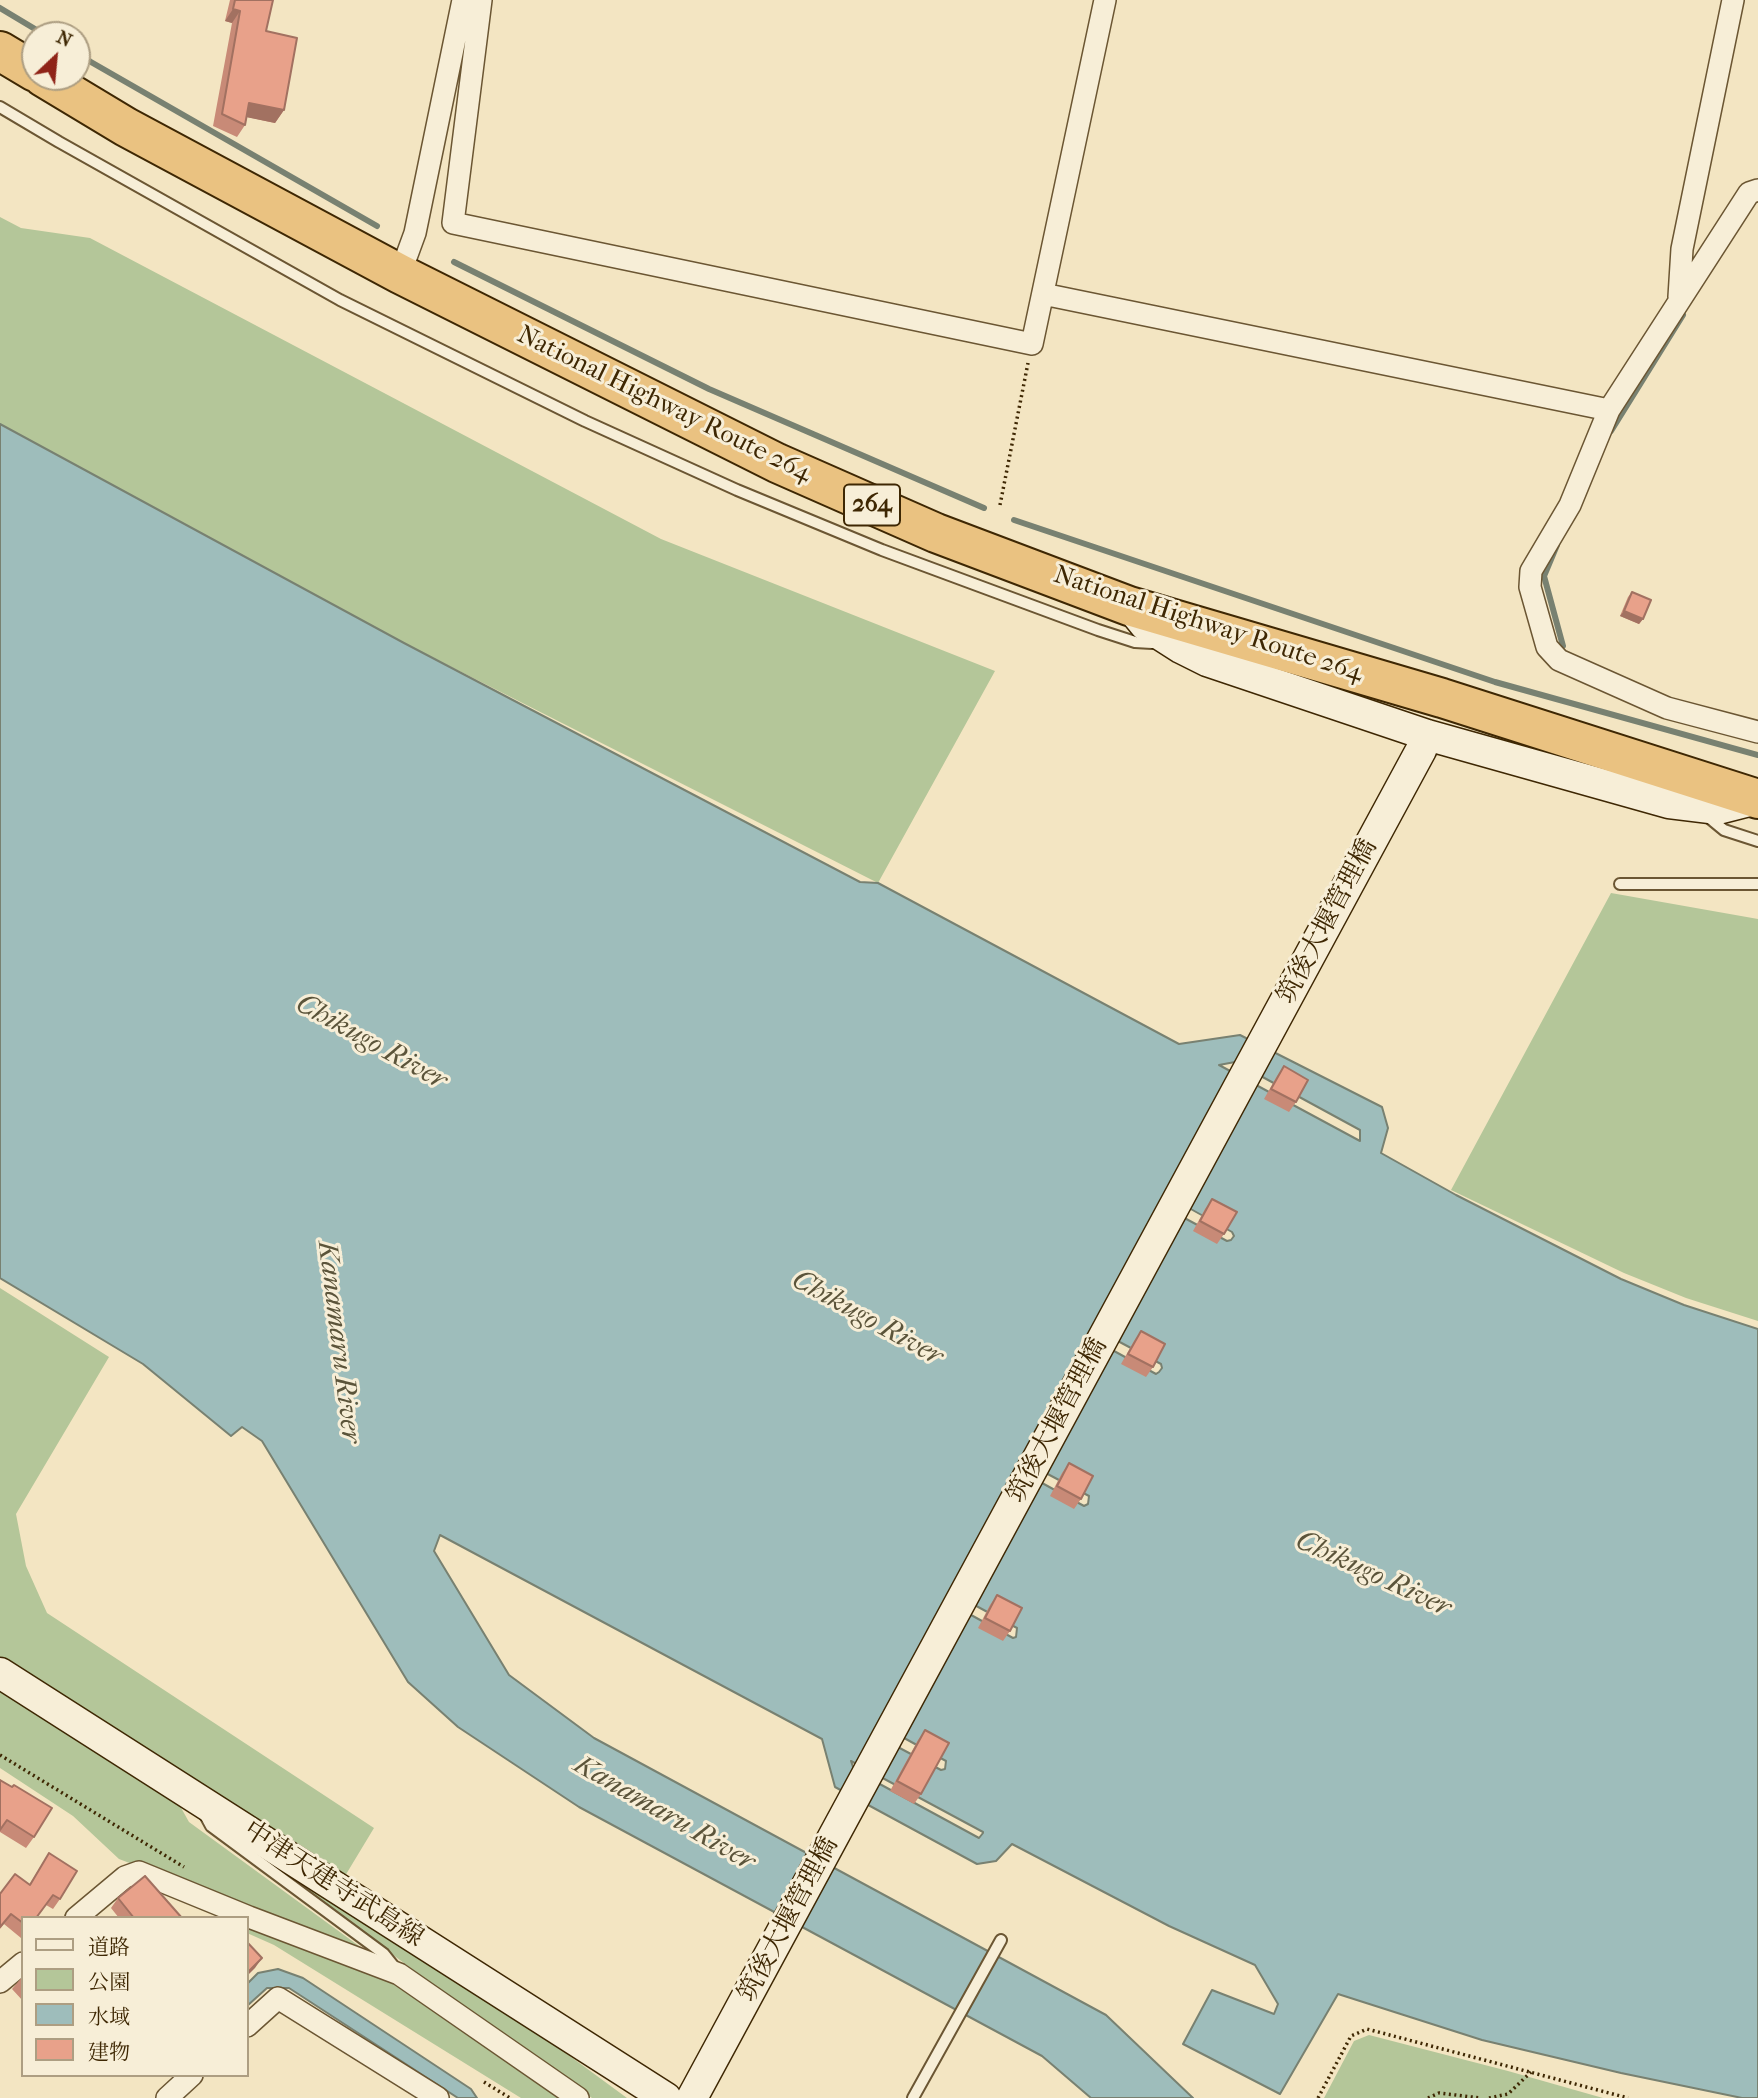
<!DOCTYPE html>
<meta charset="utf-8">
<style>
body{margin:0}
#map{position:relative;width:1758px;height:2098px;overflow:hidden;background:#f3e5c2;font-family:"IM FELL French Canon","Noto Serif JP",serif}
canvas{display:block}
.legend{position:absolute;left:21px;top:1916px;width:228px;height:161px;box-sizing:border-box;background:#f7eed7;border:2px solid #ad9e82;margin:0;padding:9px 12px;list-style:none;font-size:21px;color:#3e2703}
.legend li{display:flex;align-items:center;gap:14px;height:35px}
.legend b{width:35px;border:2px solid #ad9e82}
.north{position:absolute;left:21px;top:21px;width:70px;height:70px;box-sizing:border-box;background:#f7eed7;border:2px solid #ad9e82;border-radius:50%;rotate:26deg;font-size:19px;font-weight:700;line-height:28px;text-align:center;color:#3e2703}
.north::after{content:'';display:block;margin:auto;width:24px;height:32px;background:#8f2418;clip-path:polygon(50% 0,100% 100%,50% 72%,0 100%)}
</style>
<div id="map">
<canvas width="1758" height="2098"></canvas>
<ul class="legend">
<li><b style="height:9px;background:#f7eed7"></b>道路</li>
<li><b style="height:19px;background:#b4c699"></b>公園</li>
<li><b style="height:19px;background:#9ebdbb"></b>水域</li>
<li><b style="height:19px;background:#e8a18a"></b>建物</li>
</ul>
<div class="north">N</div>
</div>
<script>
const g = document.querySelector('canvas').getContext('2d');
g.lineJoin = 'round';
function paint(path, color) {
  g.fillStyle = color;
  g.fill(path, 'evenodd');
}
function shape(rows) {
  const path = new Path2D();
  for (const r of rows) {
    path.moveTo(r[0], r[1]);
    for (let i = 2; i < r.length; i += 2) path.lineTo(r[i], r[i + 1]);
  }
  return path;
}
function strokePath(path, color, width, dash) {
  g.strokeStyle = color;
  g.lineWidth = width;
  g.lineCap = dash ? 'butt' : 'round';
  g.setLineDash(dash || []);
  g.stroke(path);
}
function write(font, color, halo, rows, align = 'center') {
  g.font = font + ' "IM FELL French Canon","Noto Serif JP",serif';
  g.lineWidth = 6;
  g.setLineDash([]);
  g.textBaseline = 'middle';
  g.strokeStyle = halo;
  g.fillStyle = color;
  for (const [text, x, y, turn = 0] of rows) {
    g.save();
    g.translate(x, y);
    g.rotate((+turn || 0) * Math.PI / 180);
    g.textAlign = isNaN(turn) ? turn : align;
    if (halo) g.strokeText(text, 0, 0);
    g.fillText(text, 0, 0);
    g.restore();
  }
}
paint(shape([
 [0,217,21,228,90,238,661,539,995,671,878,883,404,643,0,424],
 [1611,893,1758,919,1758,1321,1686,1298,1624,1273,1451,1190],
 [0,1288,109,1357,16,1514,26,1566,47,1613,374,1828,345,1876,0,1657],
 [0,1687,175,1797,189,1822,370,1954,119,1859,73,1816,0,1768],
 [227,1831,518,2018,627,2098,592,2098,542,2066],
 [247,1922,386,1977,565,2098,521,2098,274,1945,247,1933],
 [1369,2035,1508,2071,1603,2098,1324,2098,1354,2041]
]), '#b4c699');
const water = shape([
 [0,424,404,643,860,882,878,883,1179,1044,1240,1035,1382,1107,1388,1128,1381,1153,1456,1195,1621,1279,1684,1305,1758,1329,1758,2098,1742,2098,1621,2073,1482,2040,1338,1994,1280,2094,1183,2044,1212,1990,1274,2014,1278,2004,1255,1965,1169,1926,1012,1844,996,1861,977,1864,835,1787,822,1739,440,1535,434,1551,509,1675,594,1738,1106,2015,1193,2098,1091,2098,1042,2056,579,1807,458,1727,408,1682,262,1441,242,1427,231,1436,143,1364,0,1278,0,424],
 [1235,1062,1360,1130,1360,1141,1219,1065,1235,1062],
 [1171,1198,1232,1232,1234,1236,1231,1240,1227,1241,1166,1208,1171,1198],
 [1099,1331,1161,1364,1162,1368,1159,1372,1156,1374,1094,1340,1099,1331],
 [1027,1463,1089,1496,1088,1504,1084,1506,1022,1472,1027,1463],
 [956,1595,1017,1628,1016,1637,1013,1638,951,1604,956,1595],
 [884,1727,946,1761,945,1769,941,1770,879,1737,884,1727],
 [851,1761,983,1832,983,1833,979,1838,854,1770,851,1761],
 [278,1969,303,1978,471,2089,477,2098,458,2098,289,1988,267,1988,247,2006,247,1984,258,1973,278,1969]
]);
paint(water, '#9ebdbb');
strokePath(water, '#788171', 2);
strokePath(shape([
 [0,8,45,35],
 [77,54,377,226],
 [454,262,709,389,984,508],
 [1611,431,1683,315],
 [1014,520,1495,682,1758,755],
 [1557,545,1544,576,1563,646]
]), '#788171', 6);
const lane = shape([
 [0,107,59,142,340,300,585,421,737,490,882,550,1098,630,1135,642,1152,643,1159,641],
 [1707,816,1724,830,1758,841],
 [1620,884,1758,884],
 [205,1815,211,1826,384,1954,396,1969],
 [913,2098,1001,1940]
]);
const street = shape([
 [481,0,453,223,1032,344,1105,0],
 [1758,190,1749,193,1609,410,1570,505,1531,571,1530,587,1547,647,1559,660,1667,708,1758,732],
 [400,274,415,233,463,0],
 [1043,294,1609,410],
 [1679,297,1682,249,1733,0],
 [76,1918,125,1877,139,1872,249,1917,399,1974,578,2098],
 [0,1982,23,1963],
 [247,2026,278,1998,438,2098],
 [167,2098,192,2075]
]);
const secondary = shape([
 [1132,609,1145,625,1181,648,1207,661,1427,735,1669,803,1718,809,1757,799],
 [0,1673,666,2098],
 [692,2098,1421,750,1427,735]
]);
const highway = shape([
 [0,51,35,72],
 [43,77,126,127,400,274,777,463,936,533,1129,606,1442,698,1758,799]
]);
strokePath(lane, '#6b5633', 14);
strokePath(street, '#6b5633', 24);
strokePath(secondary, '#3e2703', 33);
strokePath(highway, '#3e2703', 42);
strokePath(shape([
 [1000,505,1028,363],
 [0,1755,184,1867],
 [484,2082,510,2098],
 [1318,2098,1351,2036,1367,2029,1628,2098],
 [1428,2098,1439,2093,1480,2098],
 [1489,2098,1508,2094,1531,2072]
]), '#3e2703', 3.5, [2, 3.5]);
strokePath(lane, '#f7eed7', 10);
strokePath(street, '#f7eed7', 21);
strokePath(secondary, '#f7eed7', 30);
strokePath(highway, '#eac281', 38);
paint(shape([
 [230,0,273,0,266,31,284,110,275,123,247,117,245,125,237,137,213,126,232,23,225,21],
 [1632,592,1643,619,1639,624,1620,616,1628,597],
 [1284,1066,1296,1102,1289,1112,1264,1099,1277,1076],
 [1212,1199,1224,1234,1217,1244,1193,1231,1205,1209],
 [1141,1331,1153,1367,1146,1377,1121,1364,1134,1341],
 [1069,1463,1081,1499,1074,1509,1050,1496,1062,1473],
 [997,1595,1010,1631,1003,1641,978,1628,990,1605],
 [925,1730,921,1794,914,1804,890,1791,918,1740],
 [0,1780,34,1837,26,1848,0,1832],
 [49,1853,60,1899,53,1909,46,1905,23,1918,23,1936,21,1938,4,1924,0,1929,0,1894,29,1885],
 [118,1898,182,1918,119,1918,111,1908],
 [23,1976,23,2001,12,1989]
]), '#c88a77');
paint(shape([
 [233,9,240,11,232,23,225,21],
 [249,103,284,110,275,123,241,116],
 [1624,611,1643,619,1639,624,1620,616],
 [262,1958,255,1968,247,1976,247,1973]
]), '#a27161');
const building = shape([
 [235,0,273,0,266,31,297,38,284,110,249,103,245,125,222,114,240,11,233,9,235,0],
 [1632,592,1651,600,1643,619,1624,611,1632,592],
 [1284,1066,1308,1080,1296,1102,1271,1089,1284,1066],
 [1212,1199,1237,1212,1224,1234,1200,1221,1212,1199],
 [1141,1331,1165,1344,1153,1367,1128,1354,1141,1331],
 [1069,1463,1093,1476,1081,1499,1057,1486,1069,1463],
 [997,1595,1022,1608,1010,1631,985,1618,997,1595],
 [925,1730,949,1743,921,1794,897,1781,925,1730],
 [0,1780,12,1787,14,1785,52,1808,34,1837,7,1820,0,1830,0,1780],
 [49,1853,77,1871,60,1899,53,1895,36,1918,23,1918,23,1923,11,1914,0,1927,0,1894,15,1874,30,1885,49,1853],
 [145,1876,182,1918,134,1918,118,1898,145,1876],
 [247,1942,262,1958,247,1973,247,1942]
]);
paint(building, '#e8a18a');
strokePath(building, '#a27161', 2);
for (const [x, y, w] of [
 [872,505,56]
]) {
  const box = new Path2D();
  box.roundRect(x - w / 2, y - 20.5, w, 41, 5);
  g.fillStyle = '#f7eed7';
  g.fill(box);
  strokePath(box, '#3e2703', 2);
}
write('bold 24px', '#3e2703', null, [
 ["264",872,505]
]);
write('26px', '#3e2703', '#f7eed7', [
 ["National Highway Route 264",664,405,26],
 ["National Highway Route 264",1208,625,18],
 ["筑後大堰管理橋",1328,922,-62],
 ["筑後大堰管理橋",1058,1421,-62],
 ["中津天建寺武島線",333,1885,33],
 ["筑後大堰管理橋",789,1920,-62]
]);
write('italic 28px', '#5b543a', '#f7eed7', [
 ["Chikugo River",371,1043,29],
 ["Chikugo River",867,1319,29],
 ["Kanamaru River",338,1342,83],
 ["Chikugo River",1373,1575,25],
 ["Kanamaru River",664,1814,30]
]);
</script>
